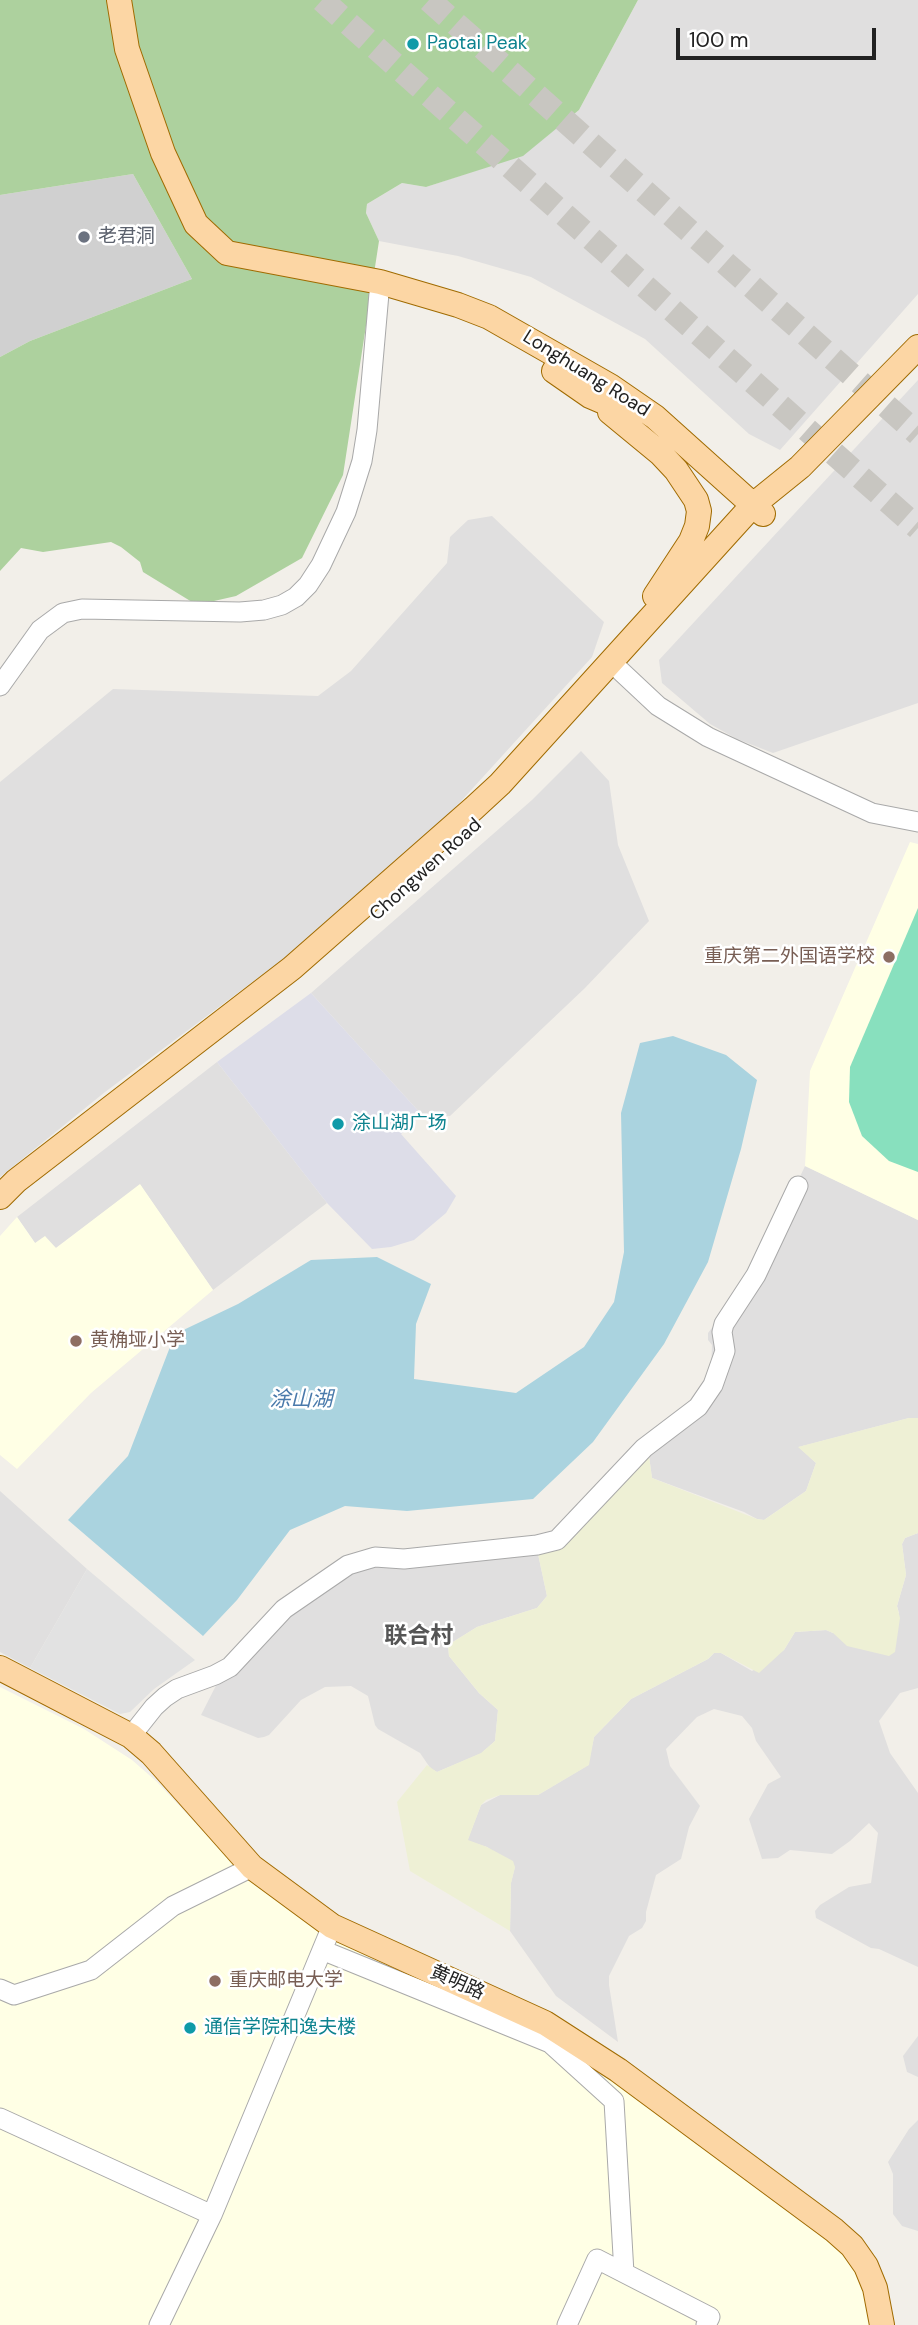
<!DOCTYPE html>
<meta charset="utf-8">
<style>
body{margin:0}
#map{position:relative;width:918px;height:2325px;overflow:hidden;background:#f2efe9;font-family:"DM Sans",sans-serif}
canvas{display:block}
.scale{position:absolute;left:676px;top:28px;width:200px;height:32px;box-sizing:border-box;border:4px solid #222;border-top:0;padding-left:9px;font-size:21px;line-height:24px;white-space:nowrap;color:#222;-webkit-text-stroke:5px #fff;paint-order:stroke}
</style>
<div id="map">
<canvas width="918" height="2325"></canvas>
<div class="scale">100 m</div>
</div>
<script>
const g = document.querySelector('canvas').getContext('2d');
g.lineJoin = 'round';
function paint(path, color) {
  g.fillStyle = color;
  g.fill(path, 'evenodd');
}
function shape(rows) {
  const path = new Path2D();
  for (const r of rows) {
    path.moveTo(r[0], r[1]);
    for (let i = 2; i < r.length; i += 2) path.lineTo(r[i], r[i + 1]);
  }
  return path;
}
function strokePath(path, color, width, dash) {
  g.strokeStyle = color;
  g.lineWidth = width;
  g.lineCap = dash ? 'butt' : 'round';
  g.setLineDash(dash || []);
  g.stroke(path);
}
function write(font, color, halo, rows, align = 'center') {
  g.font = font + ' "DM Sans","Noto Sans SC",sans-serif';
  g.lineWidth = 5;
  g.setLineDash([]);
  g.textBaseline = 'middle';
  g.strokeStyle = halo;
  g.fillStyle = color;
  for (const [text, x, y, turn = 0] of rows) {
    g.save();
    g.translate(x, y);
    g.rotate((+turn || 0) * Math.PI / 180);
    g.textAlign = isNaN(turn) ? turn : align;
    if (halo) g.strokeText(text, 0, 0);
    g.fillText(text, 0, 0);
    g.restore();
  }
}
paint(shape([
 [638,0,918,0,918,294,780,450,749,434,645,339,531,277,458,256,379,241,366,213,367,204,402,183,426,187,523,155,579,110],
 [918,380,918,703,773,753,737,739,710,724,662,683,659,660],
 [492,516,604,622,592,657,443,821,310,939,105,1092,0,1177,0,782,113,689,318,696,351,671,447,563,450,537,468,520],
 [581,751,609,781,618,845,649,921,585,988,450,1116,422,1115,311,993,532,800],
 [217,1062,327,1203,213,1290,140,1185,56,1248,35,1243,17,1217],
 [805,1166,918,1220,918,1418,909,1418,799,1447,816,1463,806,1491,764,1520,757,1519,744,1512,652,1478,648,1449,662,1442,705,1384,711,1370,712,1345,708,1340,708,1333,754,1274],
 [0,1491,87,1569,30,1668,0,1652],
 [918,1533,918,1688,900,1693,879,1721,890,1753,918,1793,918,1967,879,1949,871,1948,816,1918,815,1911,820,1905,849,1887,871,1883,878,1833,869,1823,850,1841,832,1854,790,1850,778,1858,762,1859,749,1819,768,1784,781,1777,756,1741,752,1728,742,1716,714,1709,697,1717,666,1749,670,1766,700,1806,689,1827,681,1859,656,1875,646,1912,646,1921,642,1928,629,1936,609,1976,609,1985,618,2042,556,1996,510,1931,511,1883,515,1867,487,1847,467,1841,481,1805,500,1795,538,1795,588,1765,594,1737,631,1699,708,1659,714,1653,721,1653,752,1671,784,1650,795,1632,826,1630,833,1633,899,1613,897,1606,906,1575,902,1544,905,1538],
 [535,1540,547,1596,537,1608,477,1627,448,1645,449,1656,479,1693,498,1710,495,1741,482,1753,437,1772,431,1769,420,1753,378,1729,375,1725,368,1696,351,1686,325,1687,301,1700,269,1735,264,1737,258,1738,201,1715,234,1650,341,1567],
 [918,2036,918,2077,907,2072,903,2056],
 [918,2120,918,2231,902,2226,893,2214,893,2174,888,2162,909,2129]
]), '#e0dfdf');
paint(shape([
 [910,842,918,844,918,1220,805,1166,810,1071],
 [140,1184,213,1290,91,1393,17,1469,0,1455,0,1236,17,1217,35,1243,45,1236,56,1248],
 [0,1687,84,1729,132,1760,156,1781,246,1877,541,2031,617,2078,829,2237,845,2254,855,2271,864,2290,871,2325,0,2325]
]), '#ffffe5');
paint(shape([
 [133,174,192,279,30,341,0,357,0,195]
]), '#d0d0d0');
paint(shape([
 [909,1418,918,1418,918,1533,905,1538,902,1544,906,1575,897,1606,900,1618,895,1652,889,1656,847,1646,833,1633,826,1630,795,1632,784,1650,759,1673,721,1653,714,1653,708,1659,631,1699,594,1737,589,1765,538,1795,500,1795,486,1800,481,1805,468,1840,487,1847,513,1861,515,1867,511,1883,510,1931,410,1871,397,1802,427,1765,437,1772,481,1753,495,1741,498,1710,479,1693,449,1656,448,1645,477,1627,537,1608,547,1596,535,1540,558,1538,648,1449,652,1478,757,1519,764,1520,806,1491,816,1463,798,1447]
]), '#eef0d5');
paint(shape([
 [0,0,638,0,579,110,523,156,426,187,402,183,367,204,366,213,379,241,343,475,302,558,236,596,214,601,192,602,143,572,140,562,121,547,111,542,43,552,21,548,0,571,0,357,30,341,192,279,133,174,0,195]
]), '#add19e');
paint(shape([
 [918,908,918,1172,889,1161,862,1136,849,1102,850,1067]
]), '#88e0be');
paint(shape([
 [87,1569,195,1660,154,1689,130,1712,120,1714,30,1668]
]), '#e2e2e2');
paint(shape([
 [311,993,422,1115,401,1134,456,1196,446,1213,414,1240,391,1247,372,1249,327,1203,217,1062]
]), '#dddde8');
paint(shape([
 [673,1036,726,1055,757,1080,741,1149,708,1262,664,1344,593,1442,533,1499,407,1511,345,1506,290,1530,237,1600,203,1636,68,1520,128,1456,175,1334,238,1304,311,1260,377,1257,431,1284,416,1324,414,1379,516,1393,584,1347,614,1302,624,1252,621,1113,640,1043]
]), '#aad3df');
strokePath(shape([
 [322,0,918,528],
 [429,0,918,434]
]), '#c8c6c1', 24, [24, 12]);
const minor = shape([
 [611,662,658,706,708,737,872,813,918,822],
 [0,686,40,630,63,613,82,609,240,612,264,610,282,605,296,597,308,585,321,565,346,512,362,461,367,430,380,282],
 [131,1736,154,1707,165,1697,177,1689,215,1675,230,1667,284,1609,348,1565,375,1557,404,1559,537,1545,557,1540,644,1448,698,1407,713,1385,725,1351,722,1332,724,1324,756,1275,798,1186],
 [322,1950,550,2043,614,2101,624,2273],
 [0,1989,14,1995,91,1970,173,1906,252,1867],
 [0,2118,212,2215,332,1926],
 [159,2325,212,2215],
 [567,2325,597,2259,710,2317,706,2325]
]);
const major = shape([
 [119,0,127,49,163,153,196,224,227,253,380,282,458,305,489,317,610,386,655,417,763,514],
 [554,371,590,396,632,414],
 [610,412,661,454,676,470,696,500,699,511,697,526,691,541,655,596],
 [0,1197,16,1181,292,968,474,808,500,784,753,505,800,467,918,347],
 [0,1668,131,1736,151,1753,252,1867,332,1926,545,2023,618,2070,834,2230,852,2246,866,2266,875,2288,882,2325]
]);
strokePath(minor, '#a9a9a9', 21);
strokePath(major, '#a06b00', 26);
strokePath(minor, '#fff', 19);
strokePath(major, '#fcd6a4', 24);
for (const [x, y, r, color] of [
 [413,44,7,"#0f9aa8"],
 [84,237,7,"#6b7280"],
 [889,957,7,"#8d6e63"],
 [338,1124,7,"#0f9aa8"],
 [76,1341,7,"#8d6e63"],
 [215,1981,7,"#8d6e63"],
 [190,2028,7,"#0f9aa8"]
]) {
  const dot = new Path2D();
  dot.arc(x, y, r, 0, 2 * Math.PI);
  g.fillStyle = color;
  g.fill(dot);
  strokePath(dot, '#fff', 2.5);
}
write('19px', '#0d838f', '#fff', [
 ["Paotai Peak",427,44],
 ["涂山湖广场",352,1124],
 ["通信学院和逸夫楼",204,2028]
], 'left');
write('19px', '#5b616d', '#fff', [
 ["老君洞",98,237]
], 'left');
write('19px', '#222', '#fff', [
 ["Longhuang Road",586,374,32],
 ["Chongwen Road",426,870,-42],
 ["黄明路",457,1983,24]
]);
write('19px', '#785e54', '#fff', [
 ["重庆第二外国语学校",875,957,"right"],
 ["黄桷垭小学",90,1341],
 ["重庆邮电大学",229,1981]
], 'left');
write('italic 21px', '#4a7aab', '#fff', [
 ["涂山湖",301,1400]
]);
write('bold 23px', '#555', '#fff', [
 ["联合村",419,1637]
]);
</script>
